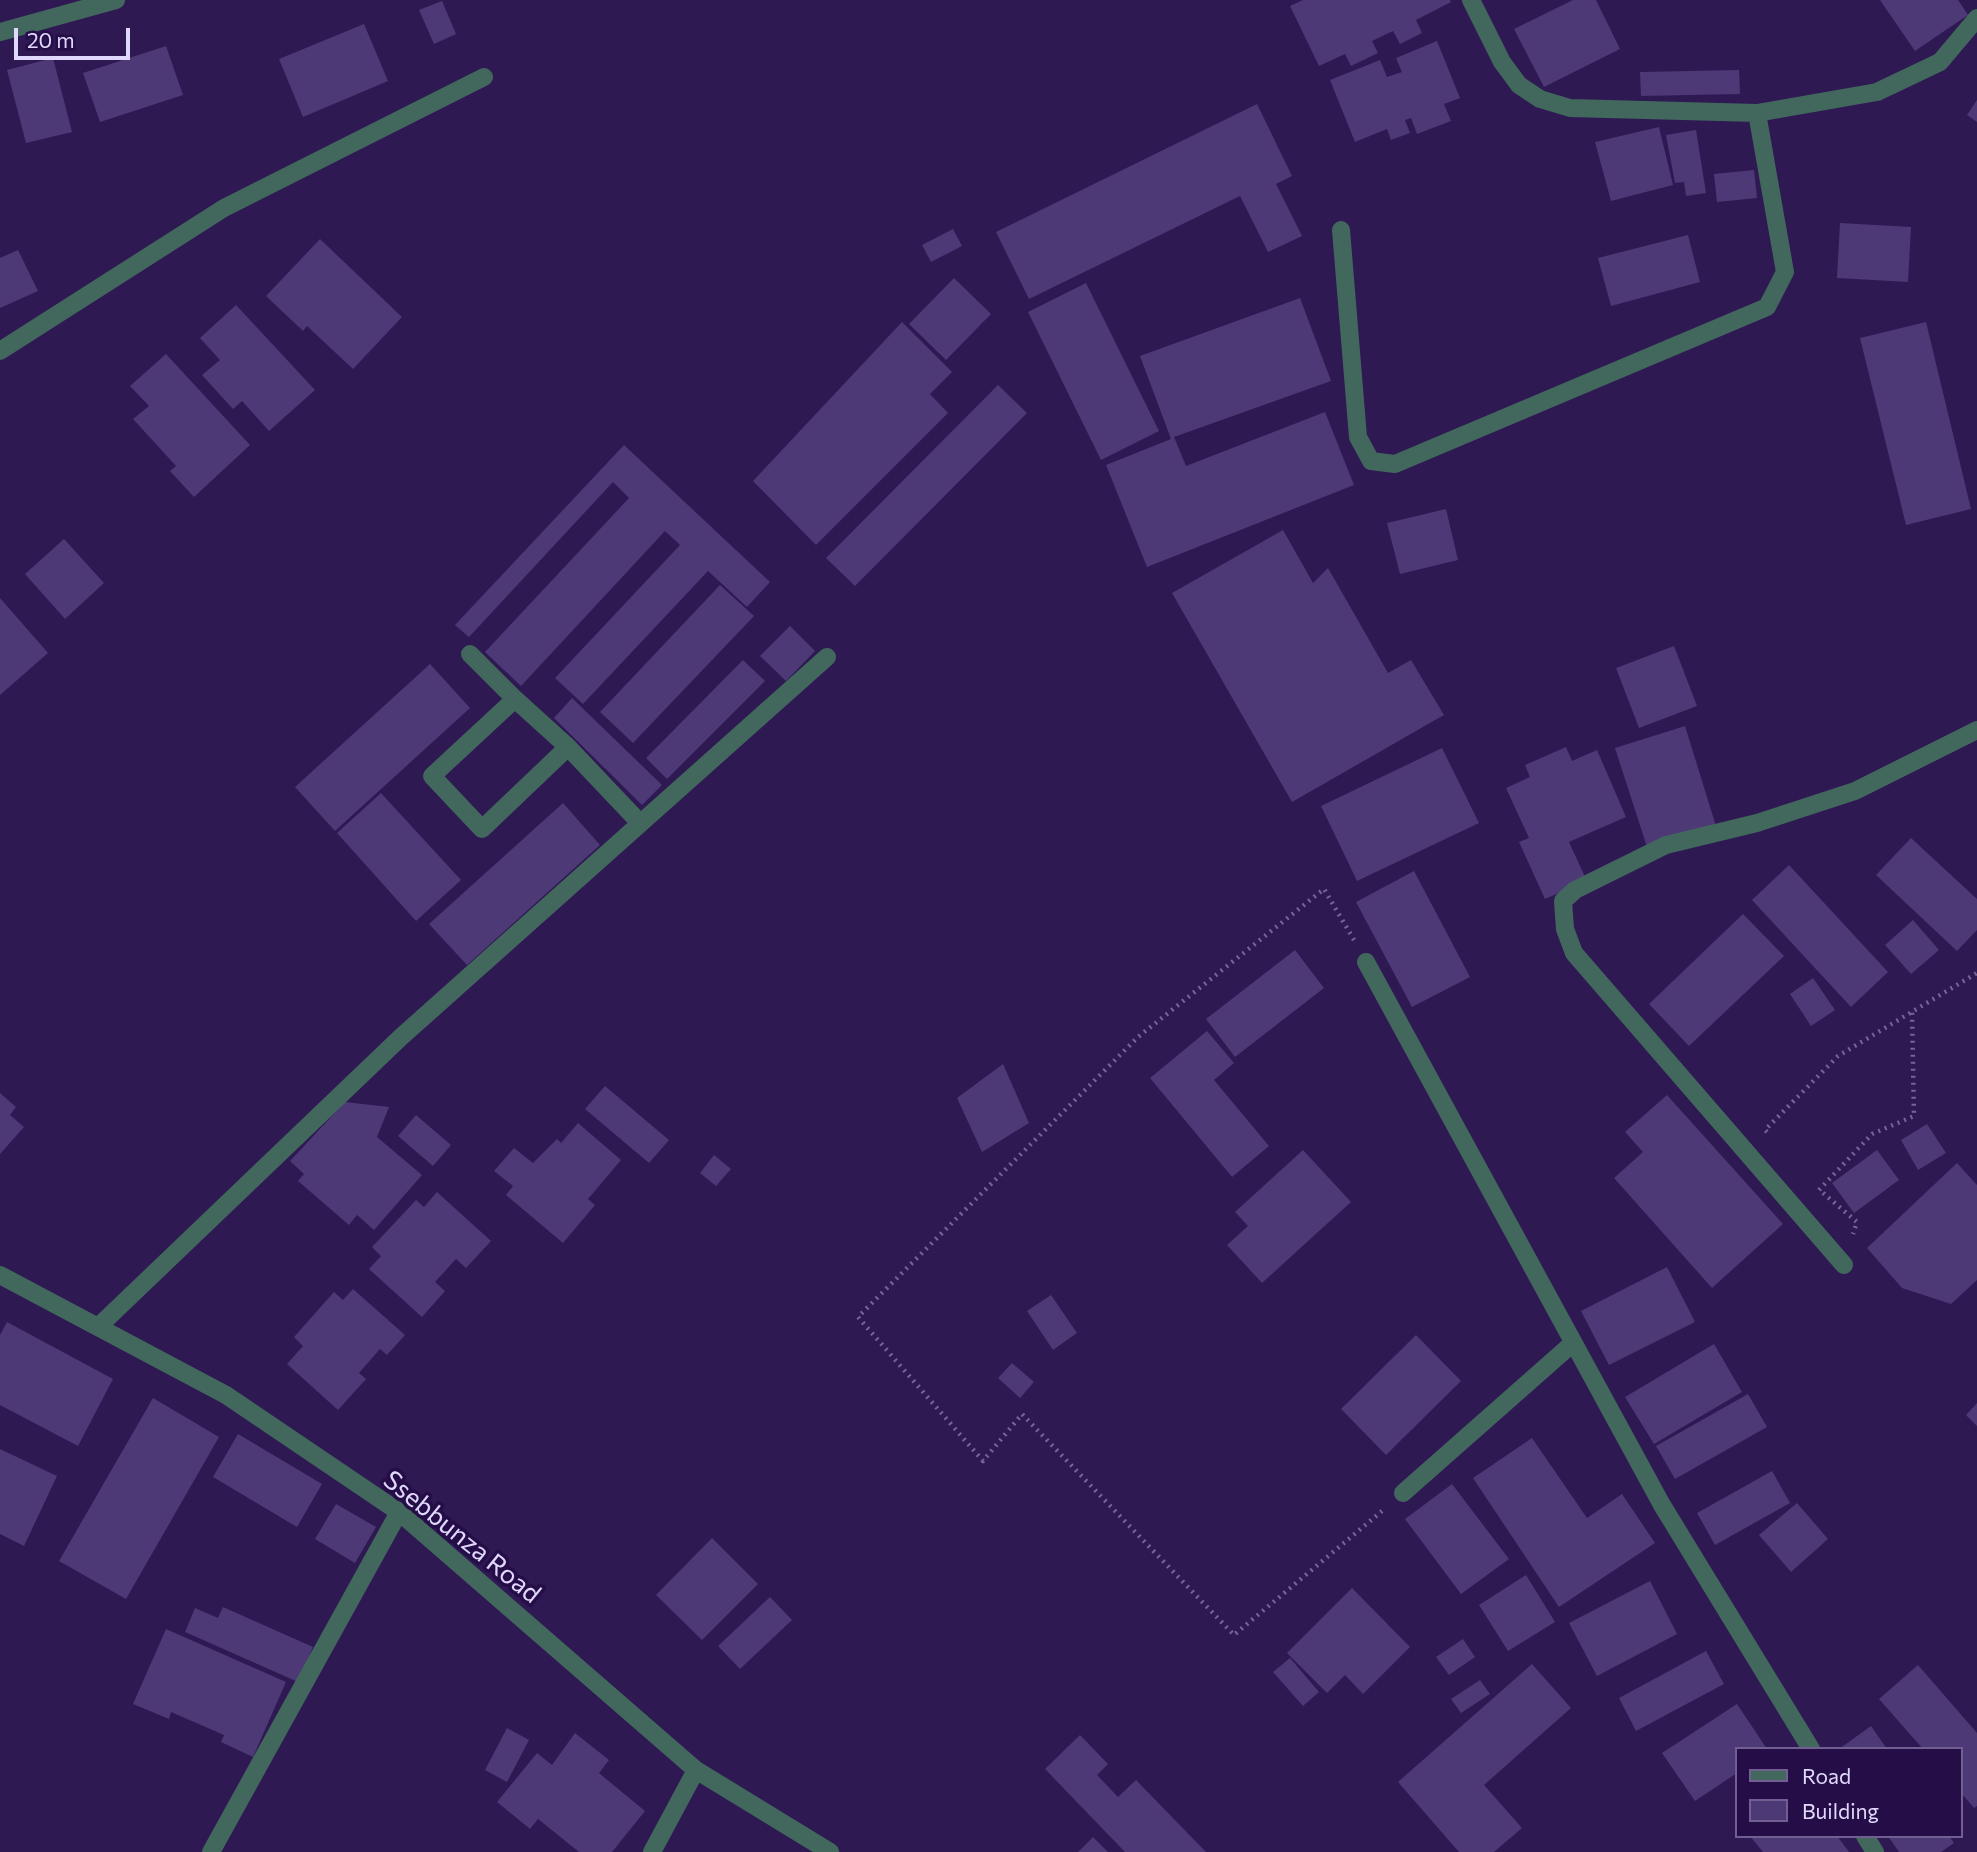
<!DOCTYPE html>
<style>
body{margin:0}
#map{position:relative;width:1977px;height:1852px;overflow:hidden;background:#2e1953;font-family:Commissioner,sans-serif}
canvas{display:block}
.legend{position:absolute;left:1735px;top:1747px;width:228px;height:91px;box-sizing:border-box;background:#250e47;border:2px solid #705f90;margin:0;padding:9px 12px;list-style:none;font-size:21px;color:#e1d9fd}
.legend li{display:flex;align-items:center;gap:14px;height:35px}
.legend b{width:35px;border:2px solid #705f90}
.scale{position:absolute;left:14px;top:28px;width:116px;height:32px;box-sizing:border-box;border:4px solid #e1d9fd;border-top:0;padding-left:9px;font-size:21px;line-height:24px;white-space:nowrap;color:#e1d9fd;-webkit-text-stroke:5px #250e47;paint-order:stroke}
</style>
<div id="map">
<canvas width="1977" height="1852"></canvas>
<ul class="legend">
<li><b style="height:9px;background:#42675d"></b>Road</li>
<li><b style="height:19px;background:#4d3976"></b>Building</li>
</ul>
<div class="scale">20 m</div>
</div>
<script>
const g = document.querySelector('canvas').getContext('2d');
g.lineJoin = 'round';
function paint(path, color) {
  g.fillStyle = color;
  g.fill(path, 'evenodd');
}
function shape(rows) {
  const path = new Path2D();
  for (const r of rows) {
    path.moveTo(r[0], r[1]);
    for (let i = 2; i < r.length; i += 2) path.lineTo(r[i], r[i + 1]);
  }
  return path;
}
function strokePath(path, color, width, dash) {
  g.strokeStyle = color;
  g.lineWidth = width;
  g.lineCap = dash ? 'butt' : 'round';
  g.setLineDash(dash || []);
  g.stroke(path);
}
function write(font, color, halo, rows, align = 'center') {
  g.font = font + ' Commissioner,sans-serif';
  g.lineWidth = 7;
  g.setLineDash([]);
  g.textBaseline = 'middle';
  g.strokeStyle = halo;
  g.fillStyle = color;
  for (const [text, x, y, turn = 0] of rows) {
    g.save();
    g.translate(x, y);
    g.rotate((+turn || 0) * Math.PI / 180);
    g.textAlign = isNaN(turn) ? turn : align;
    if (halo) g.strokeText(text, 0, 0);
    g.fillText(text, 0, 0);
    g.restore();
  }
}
paint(shape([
 [1303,0,1450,0,1451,2,1416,20,1422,33,1400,44,1393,31,1372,41,1378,53,1351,66,1345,54,1319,66,1290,6],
 [1573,0,1596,0,1620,49,1544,87,1514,29],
 [1880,0,1958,0,1968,15,1915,51],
 [442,1,456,34,434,44,419,10],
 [364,24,388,81,303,117,279,59],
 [1437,41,1460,98,1444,104,1451,121,1417,134,1411,118,1405,120,1410,133,1391,140,1387,129,1355,142,1330,80,1380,60,1387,77,1402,72,1396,58],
 [166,46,183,95,100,122,83,73],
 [53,58,72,132,26,143,7,70],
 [1739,70,1740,94,1641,96,1640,72],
 [1977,100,1977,122,1967,115],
 [1257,104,1292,176,1276,184,1302,236,1268,252,1240,196,1029,299,996,232],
 [1659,127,1673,185,1611,201,1595,142],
 [1696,130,1706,193,1686,196,1684,182,1675,183,1666,135],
 [1754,170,1757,198,1717,202,1714,174],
 [1840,223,1911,227,1908,282,1837,278],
 [953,229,962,246,931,262,922,245],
 [1688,235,1700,282,1611,306,1598,258],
 [320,239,402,317,353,369,307,326,303,331,266,296],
 [18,250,38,291,0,308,0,258],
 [954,278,991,314,946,360,909,324],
 [1086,283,1159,431,1101,460,1028,312],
 [1300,298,1331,381,1174,437,1186,466,1325,412,1354,485,1147,567,1106,465,1171,439,1140,356],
 [236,305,315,390,269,431,242,401,233,409,202,375,220,360,200,338],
 [902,322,952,372,930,394,948,413,816,545,753,481],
 [1926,322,1971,509,1906,525,1860,338],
 [166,354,250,445,194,497,170,471,176,466,133,419,149,406,130,386],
 [998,385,1027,413,855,586,826,558],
 [624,445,770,582,747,607,708,571,583,704,555,678,680,545,665,531,521,686,485,652,629,498,613,482,469,637,455,625],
 [1446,509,1458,560,1400,574,1387,523],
 [1283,530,1313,583,1328,568,1388,673,1411,660,1444,715,1292,802,1172,593],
 [64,539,104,583,65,619,25,574],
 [720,585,754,616,633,743,600,712],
 [0,598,48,653,0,695],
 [790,626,815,651,786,681,760,656],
 [1674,646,1697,706,1639,728,1616,668],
 [743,660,765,681,667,779,646,758],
 [430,664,470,708,335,831,295,787],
 [572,698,662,785,642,805,554,718],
 [1685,726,1716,826,1647,847,1615,748],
 [1566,747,1572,761,1597,750,1626,817,1569,842,1587,881,1545,899,1519,842,1529,838,1506,788,1530,777,1525,765],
 [1442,748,1479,823,1357,881,1321,806],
 [381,793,461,880,416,921,337,833],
 [563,803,600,845,467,965,429,924],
 [1911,838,1977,899,1977,930,1957,951,1876,875],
 [1789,865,1888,972,1851,1007,1752,900],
 [1414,871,1470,977,1412,1007,1356,902],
 [1743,914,1784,956,1689,1046,1649,1004],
 [1913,920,1939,950,1911,974,1885,945],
 [1295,950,1324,988,1235,1057,1206,1019],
 [1813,978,1835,1010,1811,1026,1790,994],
 [1207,1031,1234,1063,1214,1080,1269,1146,1232,1177,1150,1078],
 [1003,1064,1029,1123,982,1152,957,1098],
 [605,1086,669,1140,649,1163,585,1109],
 [0,1093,16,1107,10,1115,24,1127,0,1154],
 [1667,1095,1783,1224,1712,1288,1614,1178,1643,1152,1625,1132],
 [345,1102,389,1107,377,1137,422,1175,374,1230,357,1215,349,1225,298,1181,304,1174,290,1161],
 [416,1115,451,1145,433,1166,398,1136],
 [578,1123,621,1160,588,1199,595,1205,563,1243,506,1195,513,1186,494,1171,514,1148,533,1163,557,1139,561,1143],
 [1927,1124,1946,1153,1918,1170,1901,1140],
 [1303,1150,1351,1202,1262,1283,1227,1245,1248,1226,1235,1212],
 [1877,1150,1899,1180,1854,1213,1832,1183],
 [714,1155,731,1169,716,1186,700,1173],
 [1957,1163,1977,1185,1977,1280,1951,1304,1902,1288,1867,1248],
 [437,1192,491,1241,466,1268,456,1259,435,1282,445,1291,422,1317,369,1269,381,1256,372,1247,416,1200,424,1207],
 [1667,1267,1695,1322,1609,1365,1581,1311],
 [353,1289,405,1335,387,1355,380,1349,359,1373,366,1379,338,1410,287,1364,303,1346,294,1337,334,1292,343,1300],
 [1051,1295,1077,1333,1053,1350,1027,1311],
 [7,1322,113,1379,78,1446,0,1405,0,1335],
 [1416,1335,1461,1381,1386,1455,1341,1409],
 [1714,1344,1742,1392,1654,1444,1625,1397],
 [1012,1363,1034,1382,1020,1398,998,1378],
 [1748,1394,1767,1427,1675,1479,1656,1446],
 [153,1398,219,1437,126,1599,59,1561],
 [1977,1403,1977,1426,1966,1415],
 [238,1434,322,1484,297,1527,213,1477],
 [1532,1438,1587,1518,1622,1494,1655,1543,1559,1607,1473,1478],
 [0,1449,57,1476,24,1546,0,1534],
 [1772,1471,1790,1503,1715,1545,1697,1513],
 [1452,1484,1509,1559,1461,1594,1405,1519],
 [1797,1503,1828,1539,1791,1572,1759,1535],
 [336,1504,376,1527,355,1563,315,1539],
 [712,1538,758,1584,702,1640,656,1595],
 [1526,1575,1555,1622,1508,1651,1479,1605],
 [1650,1581,1677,1634,1597,1676,1569,1623],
 [1352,1588,1410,1647,1363,1694,1345,1675,1327,1693,1287,1653],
 [770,1597,792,1620,740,1669,718,1646],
 [223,1607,313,1647,298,1682,185,1632,195,1608,218,1618],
 [166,1629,286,1682,253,1757,221,1742,224,1735,171,1712,169,1719,133,1704],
 [1463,1639,1475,1657,1449,1675,1436,1657],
 [1706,1651,1724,1684,1636,1731,1619,1698],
 [1290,1658,1319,1692,1303,1706,1273,1672],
 [1532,1664,1571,1708,1484,1785,1522,1828,1494,1852,1459,1852,1398,1782],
 [1918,1665,1977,1733,1977,1806,1974,1808,1961,1793,1961,1749,1923,1749,1879,1699],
 [1480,1680,1490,1694,1461,1713,1451,1699],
 [1737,1704,1767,1749,1737,1749,1737,1773,1695,1801,1662,1753],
 [1871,1726,1887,1749,1839,1749],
 [507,1728,529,1740,507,1782,485,1770],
 [575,1733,609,1760,599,1773,645,1811,612,1852,579,1852,538,1819,530,1829,497,1802,537,1753,552,1765],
 [1080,1735,1108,1764,1097,1775,1118,1797,1136,1780,1206,1852,1125,1852,1045,1769],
 [1750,1836,1837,1836,1849,1852,1763,1852],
 [1888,1836,1949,1836,1954,1843,1941,1852,1899,1852],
 [1093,1837,1108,1852,1078,1852]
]), '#4d3976');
strokePath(shape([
 [1354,940,1324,889,1138,1037,858,1317,983,1461,1022,1414,1234,1635,1382,1511],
 [1767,1132,1765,1130,1838,1056,1977,973],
 [1819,1190,1872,1134,1914,1116,1912,1012],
 [1823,1193,1857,1222,1853,1234]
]), '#766697', 4.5, [2, 5]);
strokePath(shape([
 [470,654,515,699,432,776,482,829,568,747,640,823],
 [515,699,568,747],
 [1403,1493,1573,1343]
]), '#42675d', 18);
strokePath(shape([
 [1471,0,1502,62,1519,85,1540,99,1570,108,1757,113,1877,92,1940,62,1977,18],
 [0,32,116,0],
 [1341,230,1358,437,1371,461,1395,464,1767,307,1785,272,1757,113],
 [0,351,224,208,484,77],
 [1366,962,1662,1505,1811,1749],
 [1844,1265,1574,953,1565,929,1563,901,1575,890,1666,845,1757,823,1855,791,1977,730],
 [0,1275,226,1395,399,1512,696,1770,830,1852],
 [99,1326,401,1037,827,657],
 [1865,1836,1875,1852],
 [211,1852,399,1512],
 [652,1852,696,1770]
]), '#42675d', 18);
write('26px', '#e1d9fd', '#250e47', [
 ["Ssebbunza Road",462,1537,39]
]);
</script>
